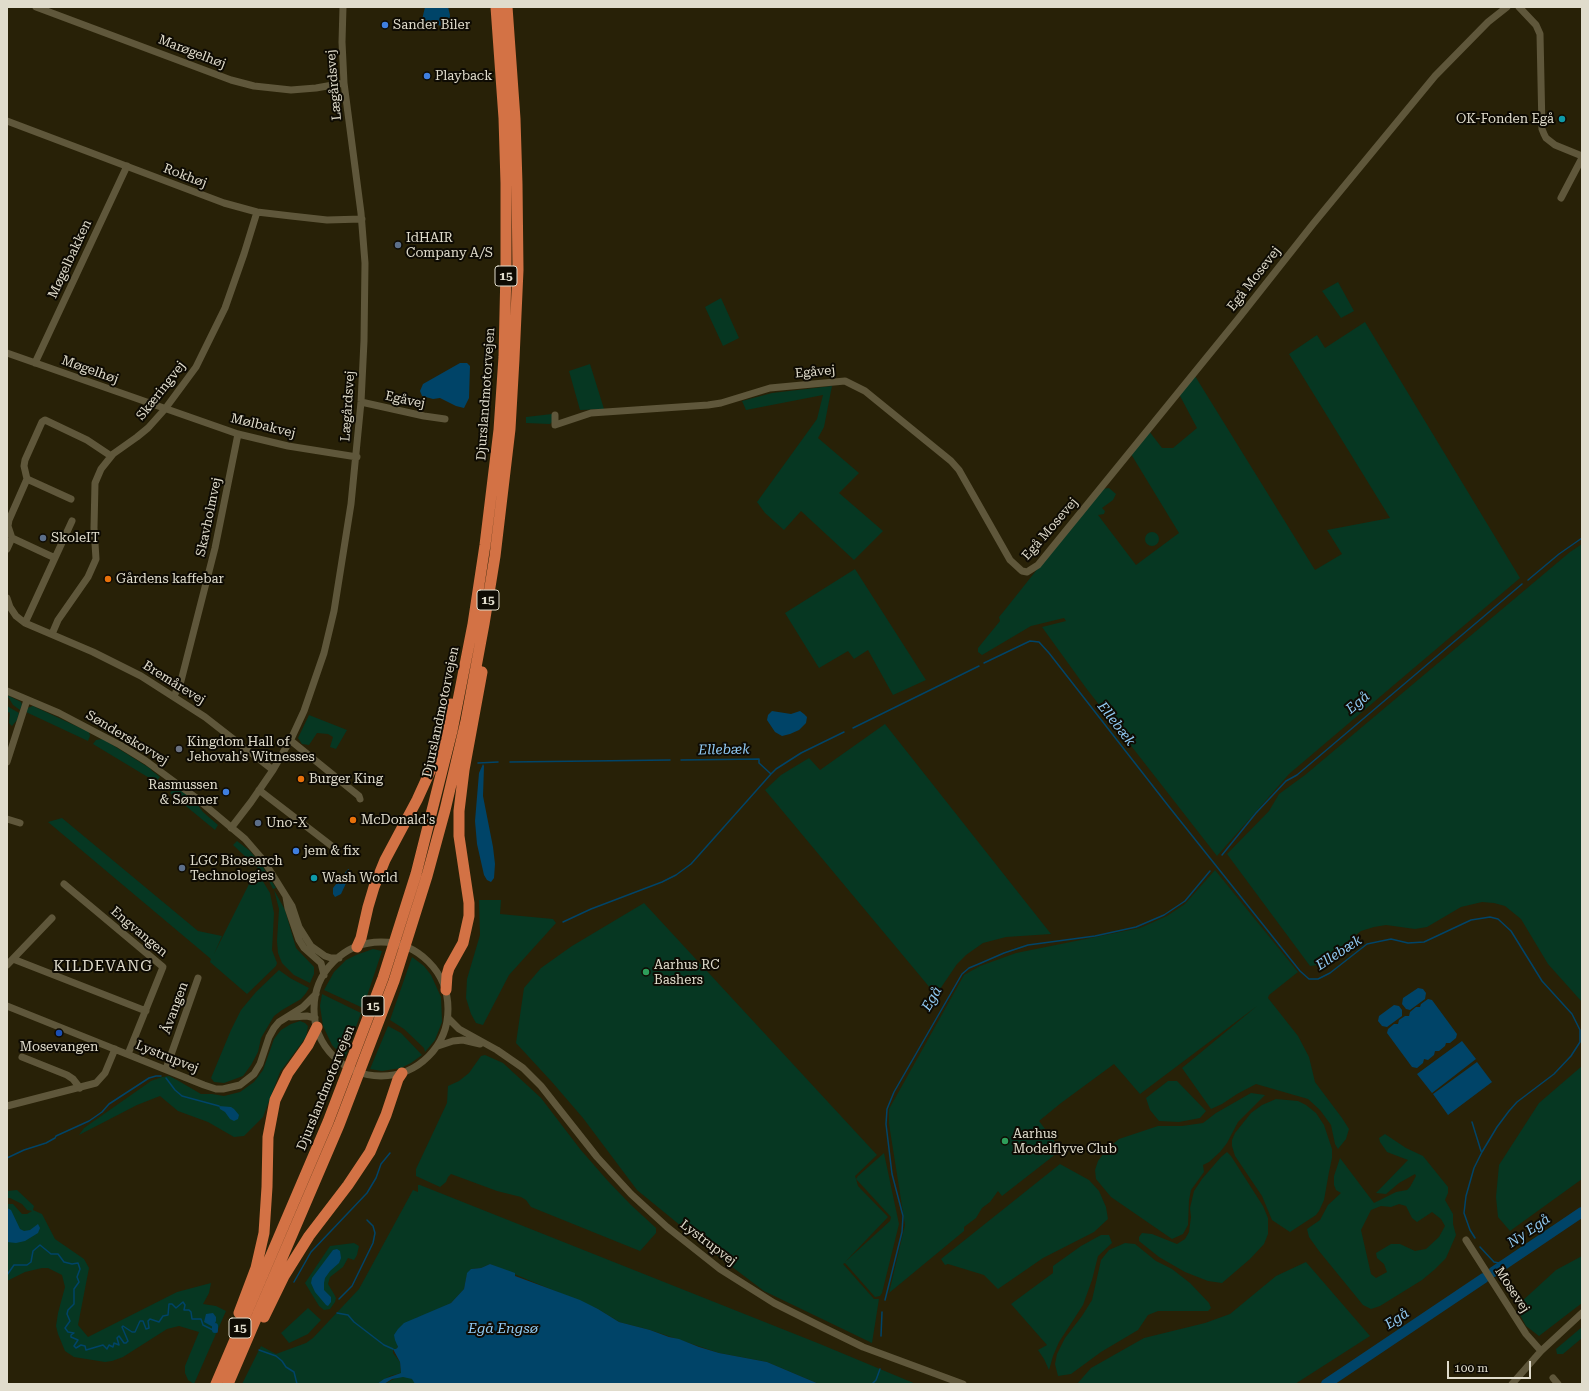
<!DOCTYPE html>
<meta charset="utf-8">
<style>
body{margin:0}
#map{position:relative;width:1589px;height:1391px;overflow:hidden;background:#282107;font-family:"Roboto Serif",serif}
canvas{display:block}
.frame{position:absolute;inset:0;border:8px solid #e0dccc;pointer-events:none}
.scale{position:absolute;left:1447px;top:1361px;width:84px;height:18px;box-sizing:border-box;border:2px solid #e0dccc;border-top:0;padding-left:5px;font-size:12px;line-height:14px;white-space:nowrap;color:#e0dccc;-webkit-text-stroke:3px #0e0b03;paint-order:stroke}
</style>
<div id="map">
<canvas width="1589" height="1391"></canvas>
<div class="frame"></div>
<div class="scale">100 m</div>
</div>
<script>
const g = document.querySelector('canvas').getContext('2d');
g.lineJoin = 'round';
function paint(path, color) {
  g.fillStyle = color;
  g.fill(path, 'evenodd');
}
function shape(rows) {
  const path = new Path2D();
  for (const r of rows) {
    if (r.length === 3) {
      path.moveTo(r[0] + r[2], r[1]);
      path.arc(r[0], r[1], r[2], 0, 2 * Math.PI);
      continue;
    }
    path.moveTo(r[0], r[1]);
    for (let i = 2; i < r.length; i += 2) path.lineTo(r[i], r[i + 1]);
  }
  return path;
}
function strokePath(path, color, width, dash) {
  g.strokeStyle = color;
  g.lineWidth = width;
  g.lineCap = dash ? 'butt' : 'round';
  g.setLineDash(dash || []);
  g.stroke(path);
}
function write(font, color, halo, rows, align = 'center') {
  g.font = font + ' "Roboto Serif",serif';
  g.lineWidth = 4;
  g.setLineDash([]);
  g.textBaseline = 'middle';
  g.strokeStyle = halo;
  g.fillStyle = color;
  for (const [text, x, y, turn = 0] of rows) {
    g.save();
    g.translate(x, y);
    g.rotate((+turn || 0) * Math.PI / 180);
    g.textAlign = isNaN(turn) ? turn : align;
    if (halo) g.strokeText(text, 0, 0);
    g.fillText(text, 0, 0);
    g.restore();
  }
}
paint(shape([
 [1338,282,1354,311,1341,318,1322,291],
 [721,298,739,338,723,346,705,307],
 [1365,322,1520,578,1289,774,1217,856,1086,688,1042,627,1066,621,1064,618,1031,626,982,655,978,652,978,648,1000,621,999,617,1004,611,1101,489,1109,488,1116,494,1113,500,1102,508,1105,511,1104,514,1098,515,1136,565,1179,533,1131,454,1149,431,1162,448,1173,448,1197,428,1179,394,1195,376,1315,570,1342,554,1327,530,1390,518,1289,354,1317,335,1325,348],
 [590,364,604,409,580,410,569,371],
 [832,386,824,427,818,438,859,473,839,493,883,531,854,560,801,511,784,530,765,513,757,502,817,419,823,395,746,410,742,401,772,393],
 [552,414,553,421,550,424,526,423,526,417],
 [1152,539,7],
 [1582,544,1582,1002,1548,964,1521,919,1505,906,1494,903,1482,902,1461,907,1427,927,1415,929,1386,925,1374,927,1361,931,1318,965,1310,966,1227,854,1269,811,1279,794,1305,775,1570,552],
 [855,569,926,680,893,695,868,650,854,659,848,651,819,668,785,613],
 [7,695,21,702,22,705,20,710,13,705],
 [7,706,19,713,17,720,12,726,9,723,10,714,9,712,7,713],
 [33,706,89,732,90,736,88,741,26,712,27,708],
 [309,715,347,730,336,749,330,747,333,737,328,734,317,733,309,745,302,744,298,738],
 [885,724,1051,934,1006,937,983,943,966,955,957,964,936,995,765,790,781,775,809,758,820,770],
 [103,739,151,769,151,770,160,777,156,782,93,744,96,740],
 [173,789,180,790,193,799,203,812,218,825,215,830,170,793],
 [62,818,198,931,222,936,214,954,256,870,270,893,274,913,272,950,277,963,276,966,247,994,210,962,211,959,48,822],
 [237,841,250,851,263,867,276,888,273,889,269,881,262,872,233,845],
 [1215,870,1298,972,1269,995,1268,998,1298,1036,1309,1057,1315,1082,1342,1118,1349,1129,1346,1139,1338,1149,1335,1144,1331,1125,1320,1110,1308,1099,1256,1084,1237,1094,1222,1104,1211,1109,1182,1068,1257,1006,1140,1094,1114,1064,1061,1103,1039,1121,1061,1150,1002,1196,998,1191,990,1202,982,1208,976,1218,964,1227,964,1231,889,1293,905,1225,889,1124,889,1109,964,975,980,966,1016,953,1140,928,1167,916,1185,904],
 [274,890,285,910,296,948,314,967,314,974,310,983,294,975,282,963,278,953,277,941,279,909],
 [479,900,501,900,500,914,553,919,556,923,509,975,483,1025,476,1023,471,1014,466,998,467,979,480,935],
 [644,903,877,1155,855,1176,856,1179,858,1176,884,1153,899,1224,882,1293,880,1296,875,1297,845,1263,843,1264,874,1299,879,1299,872,1343,764,1291,719,1257,637,1190,583,1118,552,1082,516,1043,524,988,541,968,572,946],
 [856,1179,891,1217,890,1221,845,1262,888,1217,858,1186],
 [373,949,382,951,363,1008,324,990,334,972,346,960,356,955],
 [412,957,424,966,431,975,441,997,442,1022,435,1040,425,1052,424,1048,404,1029,390,1020],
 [279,970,290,978,309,988,306,993,301,999,282,1010,274,1016,261,1038,258,1052,251,1065,243,1076,224,1083,214,1082,211,1078,231,1030,241,1010,256,992],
 [322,994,361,1013,345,1058,332,1045,323,1026,320,1006],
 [300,1021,305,1023,308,1026,306,1037,280,1072,263,1117,244,1136,234,1137,208,1122,178,1111,160,1096,137,1105,79,1135,84,1128,151,1081,162,1077,169,1076,177,1080,201,1094,212,1094,224,1096,240,1092,254,1082,263,1070,274,1039,281,1030,291,1024],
 [388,1026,401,1033,422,1055,411,1063,401,1068,382,1071,370,1069],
 [485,1055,503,1063,541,1098,580,1149,607,1180,631,1205,656,1228,656,1233,640,1251,531,1207,526,1200,521,1197,497,1191,451,1174,448,1177,446,1182,440,1187,416,1176,416,1169,447,1103,448,1086,459,1081,469,1073,481,1056],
 [1582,1066,1582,1179,1510,1231,1498,1217,1496,1197,1499,1165,1539,1103],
 [1168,1081,1177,1081,1206,1111,1200,1118,1179,1122,1159,1121,1150,1110,1146,1098],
 [1251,1093,1265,1095,1238,1122,1227,1143,1220,1152,1209,1162,1203,1165,1204,1172,1191,1190,1189,1200,1188,1225,1183,1234,1172,1239,1111,1197,1096,1179,1095,1170,1098,1161,1106,1150,1119,1139,1158,1126,1182,1126,1203,1123,1216,1113],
 [1276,1099,1298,1101,1306,1105,1316,1113,1324,1125,1332,1149,1332,1158,1329,1172,1324,1200,1319,1211,1316,1215,1290,1232,1272,1220,1262,1196,1235,1156,1232,1146,1232,1140,1235,1133,1251,1113,1262,1105],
 [1385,1134,1406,1148,1423,1156,1448,1187,1448,1193,1445,1200,1453,1214,1453,1224,1456,1235,1446,1258,1434,1270,1422,1280,1380,1306,1371,1309,1363,1305,1319,1251,1309,1237,1307,1229,1320,1220,1328,1205,1341,1193,1336,1190,1334,1185,1334,1176,1340,1158,1374,1203,1396,1192,1407,1190,1410,1187,1416,1176,1415,1174,1399,1183,1386,1194,1376,1193,1408,1160,1387,1152,1380,1142,1379,1138],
 [1399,1204,1406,1206,1412,1218,1417,1222,1432,1212,1441,1219,1445,1226,1439,1237,1426,1249,1415,1251,1400,1244,1391,1244,1376,1253,1377,1258,1384,1264,1387,1272,1376,1278,1371,1274,1361,1230,1371,1210,1381,1206,1391,1207],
 [1227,1152,1231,1156,1263,1206,1268,1218,1268,1234,1264,1244,1250,1259,1222,1283,1208,1281,1185,1272,1159,1257,1139,1241,1139,1237,1142,1233,1152,1234,1177,1244,1185,1239,1189,1232,1191,1217,1190,1208,1194,1191,1202,1179,1221,1157],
 [1060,1164,1089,1180,1099,1191,1106,1207,1108,1219,1094,1232,1043,1258,998,1289,984,1275,948,1264,945,1265,941,1259],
 [418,1185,420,1185,820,1344,916,1384,819,1384,767,1362,719,1353,650,1330,619,1322,598,1309,490,1264,481,1268,471,1269,467,1274,464,1289,451,1303,426,1315,416,1318,397,1345,398,1347,396,1349,393,1349,393,1353,400,1362,401,1373,390,1376,377,1384,242,1384,261,1346,276,1354,306,1343,313,1338,359,1289,413,1190,418,1192],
 [17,1190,34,1206,33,1210,42,1214,55,1239,84,1259,89,1268,78,1325,88,1337,177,1292,211,1283,209,1293,203,1304,216,1306,226,1311,194,1384,188,1380,185,1373,185,1366,199,1332,179,1326,167,1329,123,1357,112,1361,105,1362,74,1357,65,1351,58,1334,56,1326,58,1313,65,1287,62,1275,48,1268,42,1268,25,1272,7,1281,7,1204,13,1204,22,1214,27,1214,32,1211,27,1210,22,1204,10,1198,7,1198,7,1191],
 [1101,1235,1109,1235,1112,1243,1098,1256,1092,1280,1083,1305,1059,1342,1053,1356,1049,1370,1044,1359,1038,1350,1047,1345,1011,1304,1053,1273,1053,1266,1081,1246],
 [354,1243,359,1246,357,1255,354,1260,348,1258,343,1267,330,1277,328,1284,334,1294,336,1298,335,1302,330,1309,324,1310,319,1306,305,1283,330,1246],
 [1125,1243,1135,1244,1156,1261,1172,1269,1190,1283,1209,1303,1211,1308,1208,1311,1158,1311,1148,1315,1138,1330,1101,1352,1071,1374,1058,1376,1055,1364,1057,1354,1065,1338,1082,1316,1092,1300,1101,1260,1109,1250],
 [1582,1256,1582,1303,1539,1336,1526,1326,1519,1313,1520,1303,1556,1270],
 [1306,1262,1370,1336,1295,1384,1077,1384,1091,1368,1144,1338,1205,1323,1230,1314,1276,1276],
 [308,1308,321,1320,308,1334,289,1343,281,1333],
 [1582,1327,1582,1338,1563,1354,1557,1354,1556,1349],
 [398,1377,407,1377,413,1379,415,1384,384,1384]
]), '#063722');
paint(shape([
 [425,7,448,7,450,15,449,24,446,27,425,22,422,20],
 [460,363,467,363,470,366,469,398,464,408,456,406,440,398,433,399,422,396,420,391,423,384],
 [772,711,791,714,800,711,804,714,807,717,806,723,799,730,790,734,782,736,775,732,767,720,768,715],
 [483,764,484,766,483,796,493,847,495,864,494,878,491,882,487,880,484,875,477,844,475,821,479,773],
 [349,869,348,879,341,894,335,897,333,894,333,888,347,870],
 [1418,988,1423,989,1426,993,1425,999,1410,1010,1406,1009,1402,1004,1403,998],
 [1428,999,1432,1000,1457,1034,1456,1038,1450,1043,1446,1043,1445,1046,1439,1051,1435,1051,1434,1055,1428,1060,1424,1059,1423,1063,1417,1068,1412,1067,1387,1033,1388,1029,1394,1024,1398,1024,1399,1020,1405,1016,1409,1016,1410,1012,1416,1007,1420,1007,1421,1004],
 [1394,1005,1399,1006,1402,1010,1402,1016,1387,1027,1382,1026,1378,1021,1379,1016],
 [1462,1041,1476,1059,1432,1093,1417,1074],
 [1477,1062,1492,1082,1448,1115,1433,1094],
 [219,1106,231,1107,234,1109,239,1115,238,1119,234,1121,230,1119,225,1112,220,1109],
 [7,1208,11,1210,20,1229,24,1231,30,1230,38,1224,40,1228,38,1233,25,1241,16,1243,7,1242],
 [337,1249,340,1251,341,1258,339,1263,330,1271,325,1278,324,1283,324,1290,331,1297,331,1302,328,1306,326,1305,315,1292,311,1283,312,1278,333,1250],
 [490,1264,515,1273,515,1276,580,1300,598,1309,619,1322,650,1330,669,1337,679,1339,699,1347,719,1353,767,1362,819,1384,415,1384,412,1379,403,1377,392,1379,384,1384,377,1384,384,1379,401,1373,400,1362,393,1349,396,1349,398,1347,395,1340,394,1335,398,1329,404,1323,451,1303,464,1289,467,1273,471,1269,481,1268],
 [213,1313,216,1317,216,1321,213,1327,204,1322,206,1314]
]), '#004468');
strokePath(shape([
 [1528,580,1559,554,1582,538],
 [984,663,1030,641,1039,642,1049,653,1170,808,1300,971,1309,979,1318,979,1330,973,1367,944,1391,939,1408,943,1424,942,1471,920,1490,917,1498,919,1511,931,1542,981,1572,1014,1580,1030,1580,1042,1571,1056,1554,1074,1517,1102,1509,1111,1497,1127,1482,1152,1474,1168,1466,1196,1464,1213,1470,1230,1475,1238],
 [853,728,979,666],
 [681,760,759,759,759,763,771,774,776,769,801,753,844,732],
 [510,762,670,760],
 [478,763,498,762],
 [1222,855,1256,813,1286,781,1297,775,1522,584],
 [563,922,591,909,662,882,676,875,691,864,771,774],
 [166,1078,175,1090,182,1096,219,1106],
 [1472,1122,1481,1151],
 [7,1158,24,1150,46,1143,55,1138,56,1136,89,1121,102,1112,109,1104,149,1078,156,1076,161,1076],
 [1480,1247,1494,1262,1504,1264],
 [7,1275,14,1265,27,1265,31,1262,33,1251,40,1245,51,1254,58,1254,64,1262,72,1264,78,1263,80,1269,77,1277,79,1282,74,1289,74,1304,68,1310,67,1314,70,1321,65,1328,68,1332,74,1333,71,1335,71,1337,78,1340,74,1346,76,1348,81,1345,85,1346,86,1350,103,1345,107,1349,109,1345,113,1347,114,1343,119,1345,117,1338,119,1336,124,1343,126,1343,128,1341,122,1327,123,1326,132,1332,135,1332,140,1321,143,1321,146,1329,149,1328,148,1321,150,1319,159,1322,163,1316,168,1315,169,1304,172,1304,176,1308,183,1302,185,1305,184,1310,189,1310,191,1312,192,1319,201,1319,203,1325,217,1332],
 [294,1282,311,1252,367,1193,376,1178,381,1164,390,1153],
 [339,1299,352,1286,373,1243,375,1233,373,1226,367,1220],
 [885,1300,902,1232,903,1216,892,1174,886,1124,887,1109,894,1092,962,974,969,968,981,963,1004,953,1028,945,1095,936,1136,927,1164,915,1185,901,1210,871],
 [337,1313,348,1315,354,1322,384,1345,393,1349],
 [881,1336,882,1312],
 [259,1350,276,1356,282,1361,286,1367,294,1372,297,1384],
 [872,1384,876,1380,880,1369]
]), '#004468', 1.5);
strokePath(shape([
 [215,1326,215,1330]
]), '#004468', 6);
strokePath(shape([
 [1493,1272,1582,1212],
 [1326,1384,1484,1278]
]), '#004468', 10);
strokePath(shape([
 [36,7,231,80,254,86,291,90,316,88,344,83],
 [1519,7,1536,25,1540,34,1542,129,1544,134,1546,138,1555,145,1582,156],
 [7,121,224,203,257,212,291,216,327,220,362,219],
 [1561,198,1582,158],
 [7,353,238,434,288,446,357,457],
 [35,363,127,166],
 [361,402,424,416,445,419],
 [555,415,555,425,591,413,708,405,721,403,770,388,845,381,865,391,951,461,959,470,1010,560,1022,571,1027,572,1038,565,1238,319,1313,224,1435,76,1488,22,1507,7],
 [27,479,71,499],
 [12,538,55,558],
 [7,549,12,538,8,526,9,520,27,479,24,466,25,460,42,422,45,420,87,440,111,456],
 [7,598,10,607,16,616,25,623,93,652,141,676,205,717,273,770],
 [25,623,72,521],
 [52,634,58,620,88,577,96,559,94,528,95,483,101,469,113,454,137,437,148,428,165,409,196,367,225,308,244,254,257,212],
 [7,691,59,713,120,745,146,761,195,797,245,839,264,861,292,906,299,927,311,946,325,956,331,958,339,958],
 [174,696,181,681,215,548,238,434],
 [290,740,359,796,360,799],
 [7,762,27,700],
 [259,790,337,850],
 [7,819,20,823],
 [231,828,251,802,273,770,292,737,304,711,324,653,334,611,351,504,361,402,364,341,365,263,361,213,344,83,342,42,343,7],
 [64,884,163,967,128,1054],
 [286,897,288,908,299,940,304,948,321,963,324,975],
 [381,1009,67],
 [13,959,146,1011],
 [7,965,52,918],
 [7,1006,204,1085,216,1089,223,1089,240,1085,254,1074,260,1064,269,1037,274,1028,279,1022,303,1007,316,994],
 [291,1017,307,1016,315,1018],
 [448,1018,459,1029,497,1050,523,1068,541,1086,597,1157,631,1194,667,1227,720,1269,774,1303,824,1328,863,1347,963,1384],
 [438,1046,453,1041,463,1040,480,1044],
 [22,1057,67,1075,73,1079,80,1088],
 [166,1069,198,978],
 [7,1106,96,1083,105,1073,115,1049],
 [1466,1240,1526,1334,1541,1351],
 [1553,1378,1558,1384],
 [1512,1384,1541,1351,1582,1313]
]), '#5f573b', 7);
strokePath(shape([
 [357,947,361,938,368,907,374,887,385,860,417,800,432,767,444,730,451,704],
 [446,990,447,975,449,968,463,943,469,916,469,903,459,836,459,811,464,770,482,672],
 [239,1313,256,1268,264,1233,267,1187,268,1137,275,1100,288,1073,308,1045,317,1027],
 [264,1317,284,1276,309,1236,348,1185,370,1152,386,1115,398,1079,402,1073],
 [216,1384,328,1122,383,978,416,874,452,731,473,624,485,545,499,430,504,357,506,269,506,183,504,118,496,7],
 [228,1384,339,1125,394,981,427,876,445,810,466,721,484,624,495,556,510,429,514,359,518,270,517,184,515,119,507,7]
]), '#d37245', 11);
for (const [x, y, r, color] of [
 [385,25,4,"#3f7fe0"],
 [427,76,4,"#3f7fe0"],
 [1562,119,4,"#0f9aa8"],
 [398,245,4,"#5c6f8a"],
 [43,538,4,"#5c6f8a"],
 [108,579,4,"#e8710a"],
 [179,749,4,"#6b7280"],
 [301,779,4,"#e8710a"],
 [226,792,4,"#3f7fe0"],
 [353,820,4,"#e8710a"],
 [258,823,4,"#5c6f8a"],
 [296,851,4,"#3f7fe0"],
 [182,868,4,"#5c6f8a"],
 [314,878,4,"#0f9aa8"],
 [646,972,4,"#2e9e5b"],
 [59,1033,4,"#1a4fb4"],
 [1005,1141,4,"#2e9e5b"]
]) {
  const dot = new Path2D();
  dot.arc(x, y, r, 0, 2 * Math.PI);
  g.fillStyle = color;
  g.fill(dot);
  strokePath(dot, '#0e0b03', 1.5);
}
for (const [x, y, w] of [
 [506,276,22],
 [488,600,22],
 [373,1006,22],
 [240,1328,22]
]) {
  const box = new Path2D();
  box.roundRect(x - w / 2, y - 10, w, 20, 3);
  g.fillStyle = '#0e0b03';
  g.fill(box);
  strokePath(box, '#e0dccc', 1);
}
write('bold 12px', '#e0dccc', null, [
 ["15",506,276],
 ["15",488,600],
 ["15",373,1006],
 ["15",240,1328]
]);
write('13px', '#e0dccc', '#0e0b03', [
 ["Sander Biler",393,25],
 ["Playback",435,76],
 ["OK-Fonden Egå",1554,119,"right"],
 ["IdHAIR",406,238],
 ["Company A/S",406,253],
 ["SkoleIT",51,538],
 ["Gårdens kaffebar",116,579],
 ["Kingdom Hall of",187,742],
 ["Jehovah's Witnesses",187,757],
 ["Burger King",309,779],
 ["Rasmussen",218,785,"right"],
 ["& Sønner",218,800,"right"],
 ["McDonald's",361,820],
 ["Uno-X",266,823],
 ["jem & fix",304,851],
 ["LGC Biosearch",190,861],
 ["Technologies",190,876],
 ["Wash World",322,878],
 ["Aarhus RC",654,965],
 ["Bashers",654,980],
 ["Mosevangen",59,1047,"center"],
 ["Aarhus",1013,1134],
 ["Modelflyve Club",1013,1149]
], 'left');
write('13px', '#e0dccc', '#0e0b03', [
 ["Marøgelhøj",192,52,21],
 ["Lægårdsvej",334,85,-95],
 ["Rokhøj",185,176,21],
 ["Møgelbakken",70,259,-65],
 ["Egå Mosevej",1254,279,-52],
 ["Møgelhøj",90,370,20],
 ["Egåvej",815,372,-5],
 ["Skæringvej",161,391,-52],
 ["Djurslandmotorvejen",486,394,-86],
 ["Egåvej",405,400,12],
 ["Lægårdsvej",348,406,-86],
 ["Mølbakvej",263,426,14],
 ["Skavholmvej",209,517,-78],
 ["Egå Mosevej",1050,529,-49],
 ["Bremårevej",174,683,32],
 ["Djurslandmotorvejen",441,712,-78],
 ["Sønderskovvej",127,738,31],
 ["Engvangen",139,932,40],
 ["Åvangen",175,1008,-70],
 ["Lystrupvej",167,1057,22],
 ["Djurslandmotorvejen",326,1088,-68],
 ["Lystrupvej",708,1243,37],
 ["Mosevej",1512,1290,57]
]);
write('italic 14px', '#91caf3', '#0e0b03', [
 ["Egå",1358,703,-40],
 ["Ellebæk",1116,724,52],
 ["Ellebæk",724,750,-1],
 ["Ellebæk",1339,953,-33],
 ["Egå",932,999,-60],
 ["Ny Egå",1529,1231,-34],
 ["Egå",1397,1319,-34],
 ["Egå Engsø",503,1329]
]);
g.letterSpacing = '1px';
write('15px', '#e0dccc', '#0e0b03', [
 ["KILDEVANG",103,967]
]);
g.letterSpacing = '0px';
</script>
